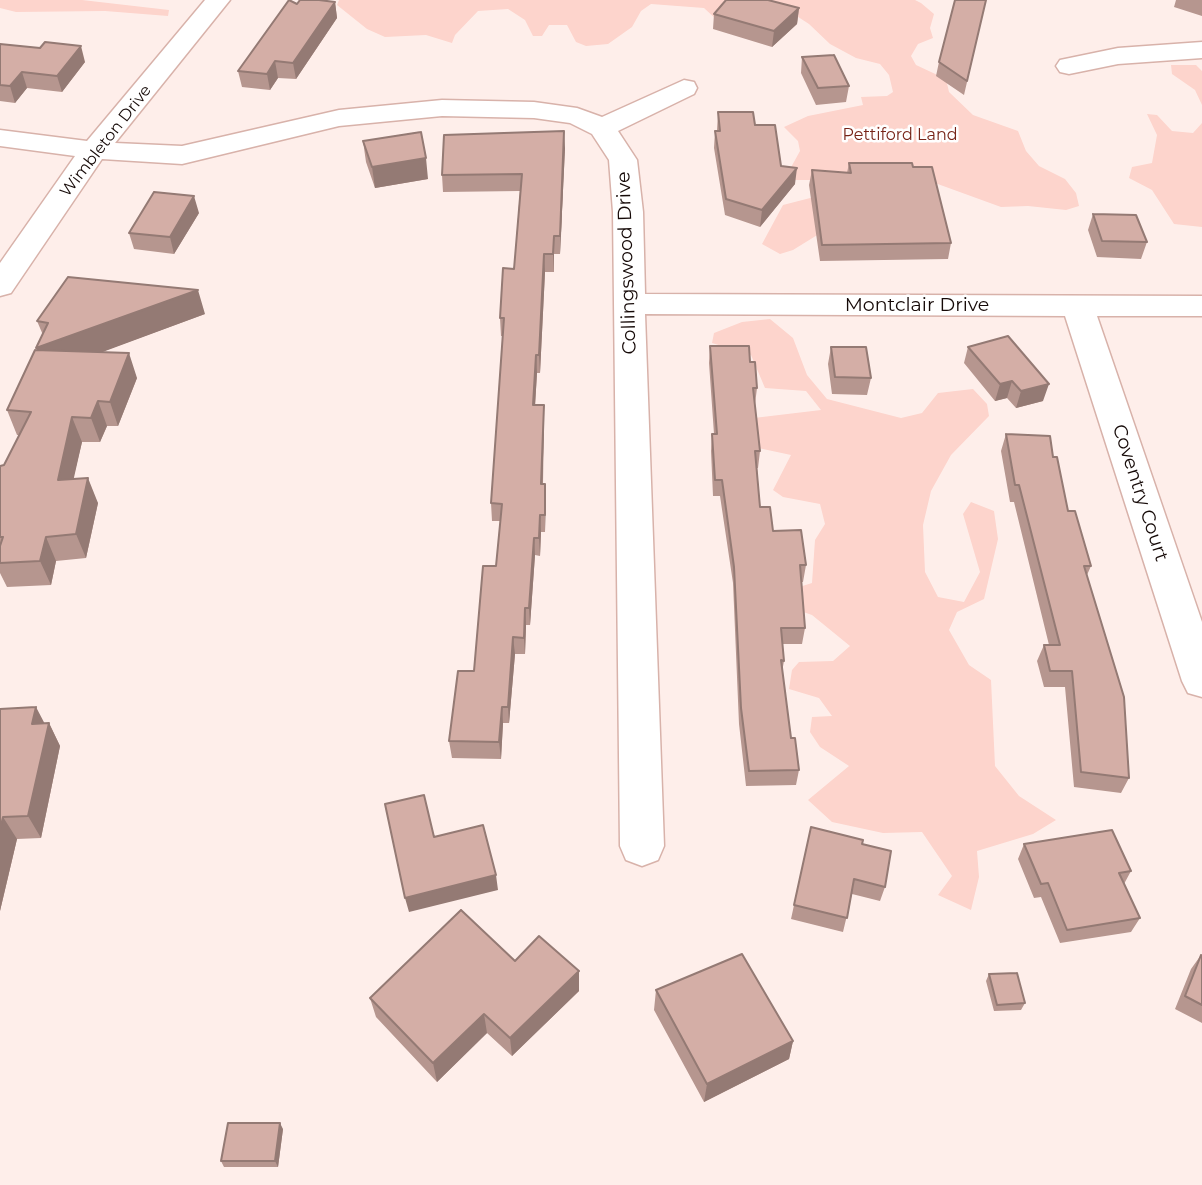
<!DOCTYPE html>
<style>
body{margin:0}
canvas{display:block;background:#feeeea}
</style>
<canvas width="1202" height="1185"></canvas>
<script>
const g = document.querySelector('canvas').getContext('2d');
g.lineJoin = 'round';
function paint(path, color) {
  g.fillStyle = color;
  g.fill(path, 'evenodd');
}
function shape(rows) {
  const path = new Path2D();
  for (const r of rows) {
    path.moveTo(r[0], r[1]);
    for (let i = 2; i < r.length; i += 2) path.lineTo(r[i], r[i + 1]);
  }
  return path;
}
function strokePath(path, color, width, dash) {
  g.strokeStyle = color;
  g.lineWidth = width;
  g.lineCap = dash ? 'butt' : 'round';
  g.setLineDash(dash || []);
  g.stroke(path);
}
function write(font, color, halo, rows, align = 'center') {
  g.font = font + ' Montserrat,sans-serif';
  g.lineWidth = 5;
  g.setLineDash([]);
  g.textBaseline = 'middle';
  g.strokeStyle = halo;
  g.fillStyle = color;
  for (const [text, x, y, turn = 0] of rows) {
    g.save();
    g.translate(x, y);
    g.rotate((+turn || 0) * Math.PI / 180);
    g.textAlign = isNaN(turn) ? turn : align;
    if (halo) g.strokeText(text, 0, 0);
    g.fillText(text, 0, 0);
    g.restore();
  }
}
paint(shape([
 [0,0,82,0,169,10,168,16,105,11,16,12,0,8],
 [339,0,732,0,717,20,704,8,651,4,641,11,632,27,608,44,586,46,576,42,567,25,549,25,542,36,533,36,525,20,508,9,478,11,455,35,452,43,426,35,385,37,367,29,337,5],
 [772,0,915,0,921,3,934,14,930,28,933,38,918,44,911,56,916,65,946,79,949,92,973,115,1018,131,1026,151,1039,166,1065,179,1076,193,1079,206,1066,210,1028,206,1001,207,935,183,827,229,793,250,780,254,762,244,783,205,818,196,821,180,784,180,800,151,798,141,784,127,808,116,863,105,861,97,887,96,893,92,889,75,880,64,856,58,830,44,809,24],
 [1171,65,1196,65,1202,71,1202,105,1195,90,1172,74],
 [1147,114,1157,115,1172,131,1193,133,1202,123,1202,227,1174,224,1152,190,1129,178,1132,167,1152,163,1157,135],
 [770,319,793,338,807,375,827,399,901,418,922,413,938,393,973,389,987,404,989,416,951,455,931,491,923,525,925,572,938,597,964,602,980,572,963,514,971,502,994,511,998,539,984,599,957,612,949,630,969,665,991,680,995,766,1019,796,1056,820,1033,834,977,851,979,877,971,910,938,895,952,876,922,832,883,833,832,822,808,800,849,766,820,747,810,732,812,717,832,716,819,698,789,689,792,670,799,662,833,661,850,646,812,615,786,606,780,593,812,583,815,540,825,524,820,504,783,497,773,490,791,455,749,446,737,420,821,410,806,391,765,388,751,355,712,343,714,333,742,322]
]), '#fdd4cc');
const minor = shape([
 [205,0,230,0,115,143,182,146,339,110,442,100,534,102,577,108,602,117,684,80,694,82,697,88,694,94,618,131,637,160,643,212,645,294,1202,296,1202,316,1097,316,1202,622,1202,697,1188,693,1182,681,1065,316,645,314,664,846,658,860,642,866,626,860,620,846,613,212,609,160,592,134,570,123,534,118,442,116,339,126,182,164,102,159,11,293,0,296,0,263,75,156,0,146,0,130,87,141,205,0],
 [1202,42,1202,58,1118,64,1069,74,1060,72,1056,66,1060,60,1118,48,1202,42]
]);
strokePath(minor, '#d8b2aa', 3);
paint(minor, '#fff');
paint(shape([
 [986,0,964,95,936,76,939,62],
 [1176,0,1202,0,1202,16,1174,7],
 [335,2,337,18,296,79,278,78,270,90,242,87,238,71,297,4],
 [799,8,797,24,772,47,713,29,714,14],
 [0,44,85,62,62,92,27,88,15,103,0,101],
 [802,57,849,86,846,102,816,105,801,73],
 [718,112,755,125,781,166,795,184,760,227,725,215,714,148,715,131,717,131],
 [363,141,428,179,375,188,366,162],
 [565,148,560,254,554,254,554,272,545,272,540,373,537,373,535,405,544,423,543,484,545,484,545,532,541,532,540,556,535,555,530,625,526,625,525,654,515,654,509,723,503,723,501,759,452,758,449,741,474,671,496,566,501,521,492,521,491,503,503,336,501,336,500,318,514,269,520,191,443,192,442,175],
 [849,163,913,167,951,243,948,259,820,261,809,185,812,170,847,173],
 [199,213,174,254,134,249,129,233],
 [1093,214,1147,242,1141,259,1097,257,1088,230],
 [205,314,101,352,137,378,118,426,107,426,100,442,82,442,73,479,98,503,86,558,56,561,51,585,7,587,0,573,0,466,4,465,19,435,17,435,7,410,37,350,36,348,43,335,37,321],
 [710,346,750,362,757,388,755,404,760,451,758,468,757,468,760,507,773,531,806,565,803,582,801,582,805,628,802,644,782,644,784,661,782,672,791,738,799,770,796,785,746,786,739,724,733,583,720,496,713,496,711,451,712,434,714,434,709,363],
 [831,347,871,378,867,395,832,394,828,364],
 [968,347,1043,401,1016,408,1007,398,995,401,964,363],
 [1006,434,1053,457,1068,511,1091,566,1087,575,1129,778,1121,793,1074,787,1065,687,1044,687,1037,661,1044,645,1049,645,1014,502,1010,502,1001,451],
 [0,709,45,723,49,723,60,746,41,838,17,839,0,911],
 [811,827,862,844,885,887,880,901,852,894,843,932,791,919],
 [1024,844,1131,871,1124,884,1140,918,1131,932,1060,943,1041,897,1034,898,1018,859],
 [1201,955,1202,956,1202,1023,1175,1009,1191,969],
 [515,961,579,991,512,1056,487,1033,437,1082,376,1017,370,998],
 [989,974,1025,1003,1021,1010,994,1011,986,981],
 [656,990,793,1041,789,1059,704,1102,654,1010],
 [283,1129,278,1167,224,1167,221,1161]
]), '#b6968f');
paint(shape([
 [335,2,337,18,296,79,293,63],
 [799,8,797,24,772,47,774,31],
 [81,46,85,62,62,92,57,76],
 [275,61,278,78,270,90,267,74],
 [22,72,27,88,15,103,10,86],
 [564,131,565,148,560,254,560,236],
 [426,158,428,179,375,188,372,167],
 [797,168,795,184,760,227,762,210],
 [194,196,199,213,174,254,170,237],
 [554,236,554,272,553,254],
 [544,254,545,272,540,373,539,355],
 [198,290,205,314,46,373,36,348],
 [129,353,137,378,118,426,110,402],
 [536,355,537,373,534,423,533,405],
 [1012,381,1007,398,995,401,1000,384],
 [1049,384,1043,401,1016,408,1021,391],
 [98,401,107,426,100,442,91,418],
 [544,405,544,423,542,502,541,484],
 [72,417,82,442,68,504,58,480],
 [88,478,98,503,86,558,76,534],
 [545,484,546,502,545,532],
 [540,515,541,532,540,556,539,538],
 [46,537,56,561,51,585,40,561],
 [534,538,535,555,530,625,529,608],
 [525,608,526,625,525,654,524,638],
 [513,637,515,654,509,723,508,707],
 [36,707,47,728,49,723,60,746,41,838,28,816,32,724],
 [502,707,503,723,501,759,499,742],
 [3,817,17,839,0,911,0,830],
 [496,875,498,890,409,912,405,898],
 [579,971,579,991,512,1056,510,1038],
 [484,1014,487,1033,437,1082,433,1063],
 [793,1041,789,1059,704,1102,707,1084],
 [280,1123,283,1129,278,1167,275,1161]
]), '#947a74');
const building = shape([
 [289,0,297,4,300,0,319,0,335,2,293,63,275,61,267,74,238,71,289,0],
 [726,0,768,0,799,8,774,31,714,14,726,0],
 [955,0,986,0,967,81,939,62,955,0],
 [45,42,81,46,57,76,22,72,10,86,0,85,0,44,40,48,45,42],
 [834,55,849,86,818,88,802,57,834,55],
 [718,112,753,112,755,125,775,125,781,166,797,168,762,210,726,199,715,131,720,131,718,112],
 [564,131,560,236,554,236,553,254,544,254,539,355,536,355,533,405,544,405,541,484,545,484,545,515,540,515,539,538,534,538,529,608,525,608,524,638,513,637,508,707,502,707,499,742,449,741,458,671,474,671,483,566,496,566,502,504,491,503,504,318,500,318,503,268,514,269,522,174,442,175,444,135,564,131],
 [421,132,426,158,372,167,363,141,421,132],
 [849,163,912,163,913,167,932,167,951,243,822,245,812,170,851,173,849,163],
 [154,192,194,196,170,237,129,233,154,192],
 [1093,214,1136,215,1147,242,1102,241,1093,214],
 [68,277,198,290,36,348,48,323,37,321,68,277],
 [1008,336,1049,384,1021,391,1012,381,1000,384,968,347,1008,336],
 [710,346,749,346,750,362,755,362,757,388,753,388,760,451,755,451,760,507,770,507,773,531,801,530,806,565,800,565,805,628,781,628,784,661,781,660,791,738,795,738,799,770,749,771,741,708,734,567,722,480,715,480,712,434,717,434,710,346],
 [831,347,866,347,871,378,835,377,831,347],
 [35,350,129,353,110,402,98,401,91,418,72,417,58,480,88,478,76,534,46,537,40,561,0,563,0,546,3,537,0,537,0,466,4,465,31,412,7,410,35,350],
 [1006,434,1050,436,1053,457,1057,457,1068,511,1075,511,1091,566,1084,566,1124,697,1129,778,1081,772,1072,671,1050,671,1044,645,1060,645,1019,485,1015,485,1006,434],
 [36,707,32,724,49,723,28,816,3,817,0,830,0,709,36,707],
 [424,795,434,837,483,825,496,875,405,898,385,804,424,795],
 [811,827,863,840,862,844,891,851,885,887,854,879,847,918,794,905,811,827],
 [1112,830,1131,871,1119,873,1140,918,1067,930,1048,883,1041,884,1024,844,1112,830],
 [461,910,515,961,539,936,579,971,510,1038,484,1014,433,1063,370,998,461,910],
 [742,954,793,1041,707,1084,656,990,742,954],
 [1201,955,1202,956,1202,1005,1185,996,1201,955],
 [1017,973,1025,1003,997,1005,989,974,1017,973],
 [228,1123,280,1123,275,1161,221,1161,228,1123]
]);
paint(building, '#d4aea6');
strokePath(building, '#947a74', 2);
write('16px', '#772418', '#fff', [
 ["Pettiford Land",900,135]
]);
write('16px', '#150907', '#fff', [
 ["Wimbleton Drive",106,141,-52]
]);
write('19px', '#150907', '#fff', [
 ["Collingswood Drive",627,263,-92],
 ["Montclair Drive",917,305],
 ["Coventry Court",1140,493,72]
]);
</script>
